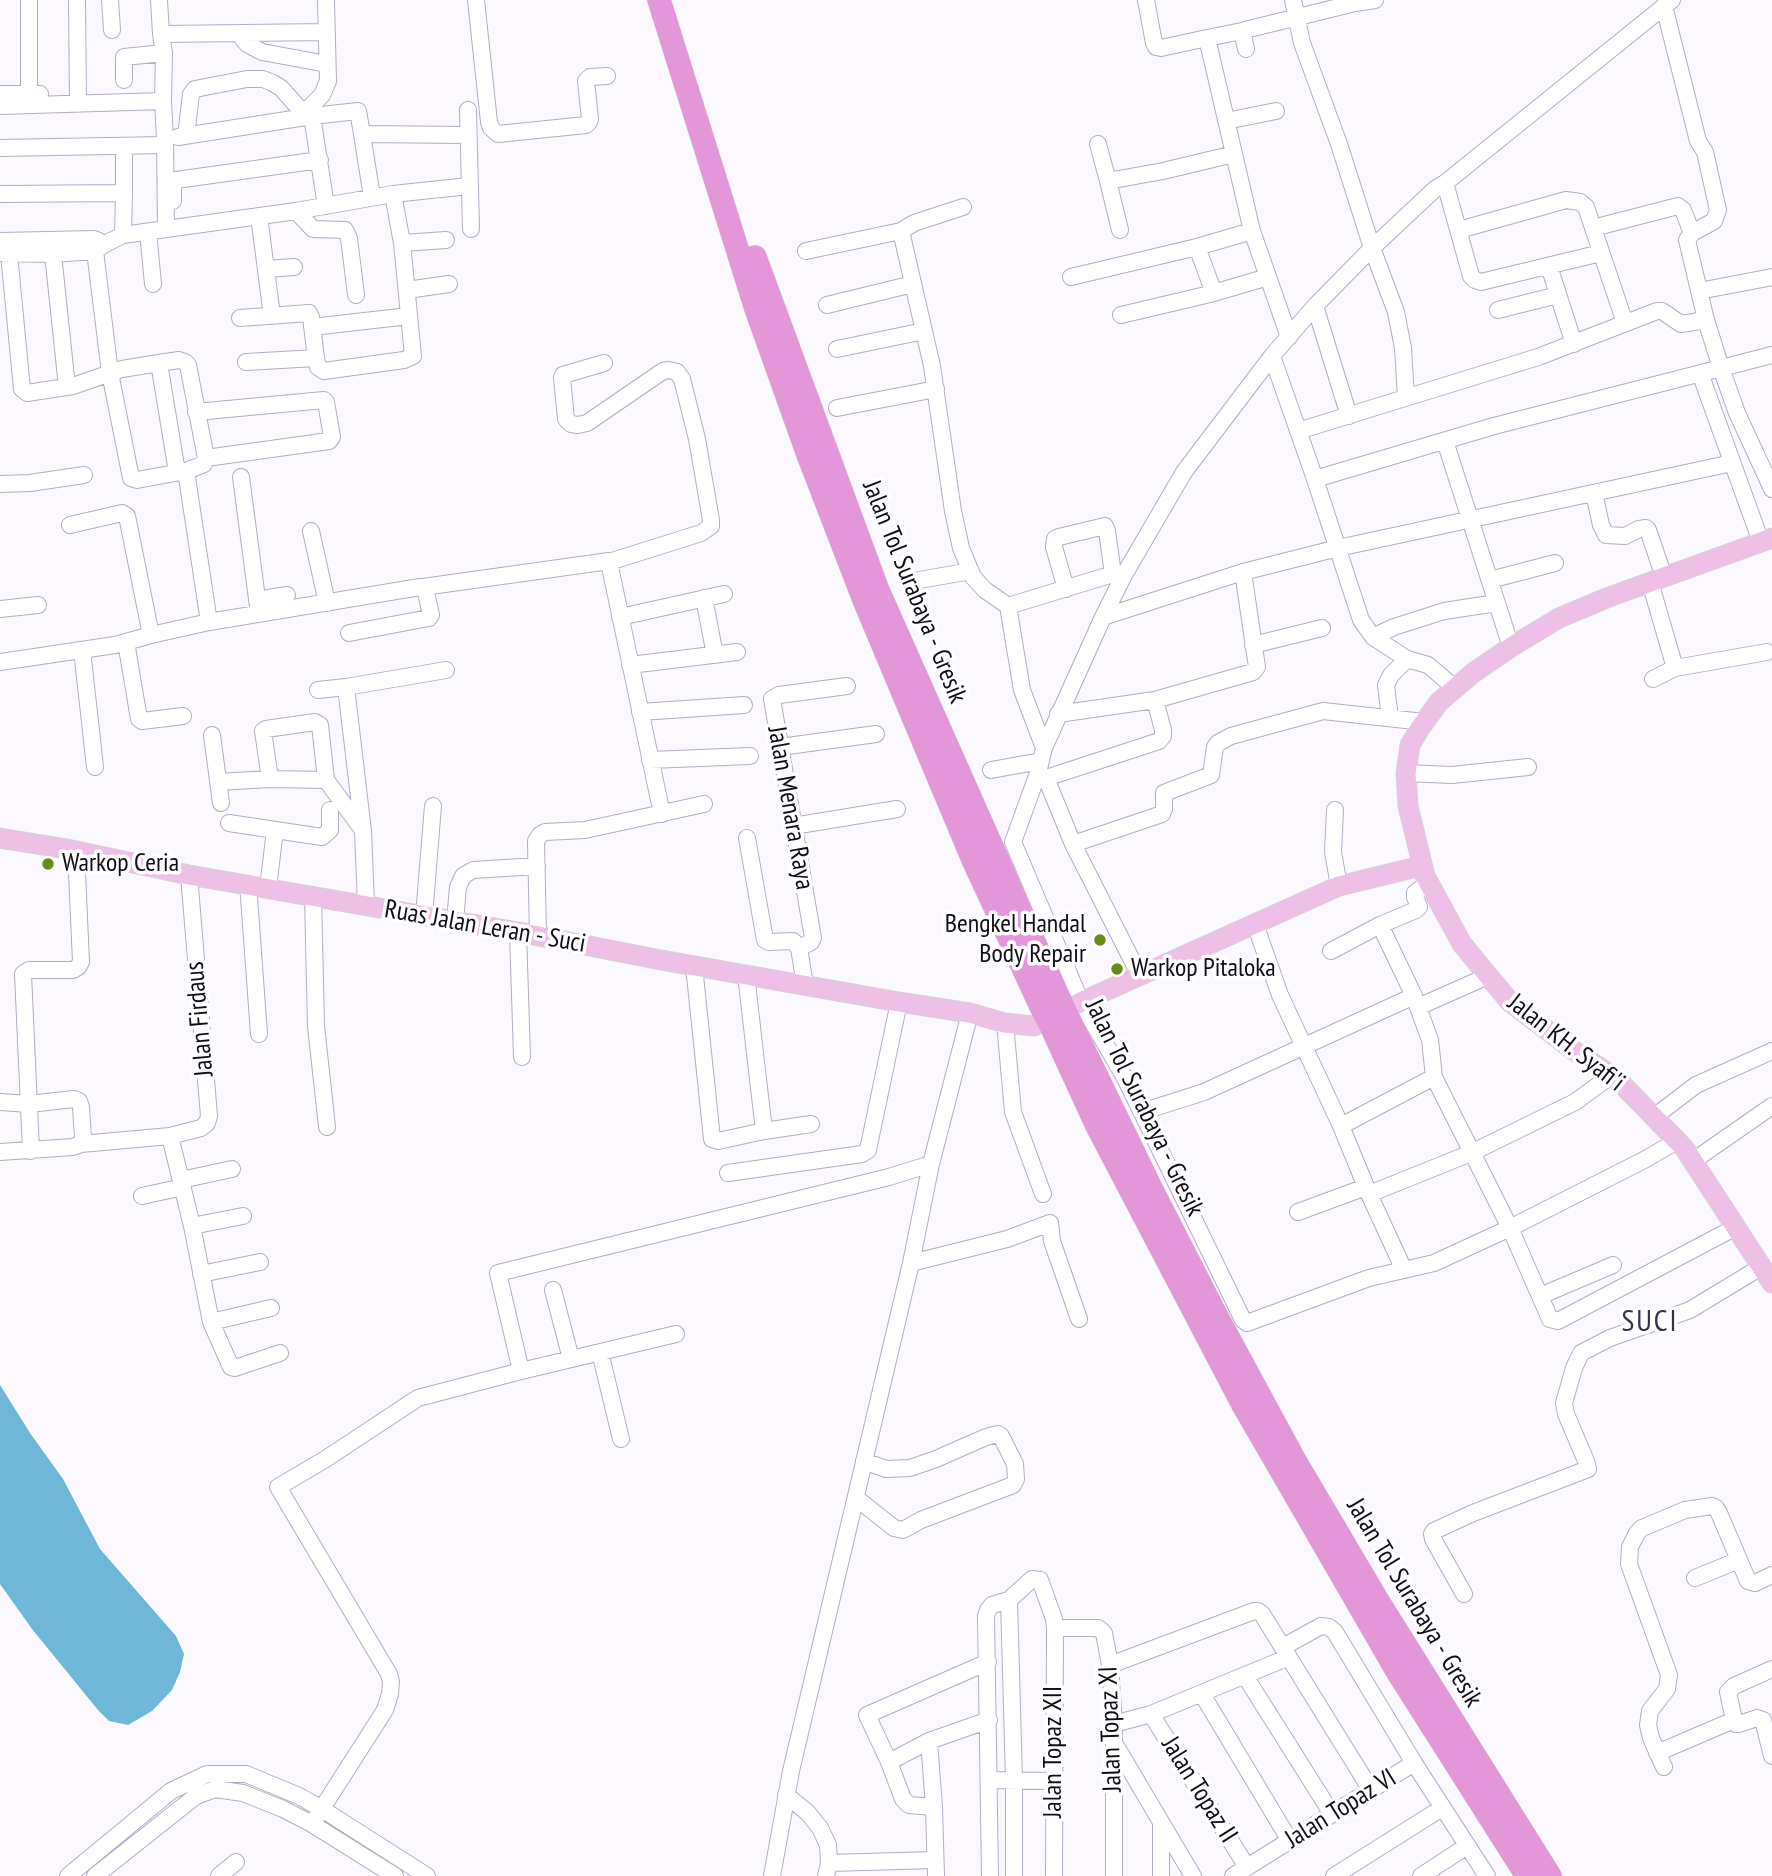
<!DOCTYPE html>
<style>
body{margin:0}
canvas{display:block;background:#fbf9ff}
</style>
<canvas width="1772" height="1876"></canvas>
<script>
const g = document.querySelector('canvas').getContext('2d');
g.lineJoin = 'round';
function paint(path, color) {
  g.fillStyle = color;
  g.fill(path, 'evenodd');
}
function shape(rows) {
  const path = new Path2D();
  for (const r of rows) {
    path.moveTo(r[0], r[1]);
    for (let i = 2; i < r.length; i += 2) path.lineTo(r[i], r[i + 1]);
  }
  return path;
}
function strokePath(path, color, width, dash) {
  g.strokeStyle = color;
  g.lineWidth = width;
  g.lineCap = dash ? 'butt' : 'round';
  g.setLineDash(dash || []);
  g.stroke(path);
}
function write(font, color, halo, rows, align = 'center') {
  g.font = font + ' "PT Sans Narrow",sans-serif';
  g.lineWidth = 7;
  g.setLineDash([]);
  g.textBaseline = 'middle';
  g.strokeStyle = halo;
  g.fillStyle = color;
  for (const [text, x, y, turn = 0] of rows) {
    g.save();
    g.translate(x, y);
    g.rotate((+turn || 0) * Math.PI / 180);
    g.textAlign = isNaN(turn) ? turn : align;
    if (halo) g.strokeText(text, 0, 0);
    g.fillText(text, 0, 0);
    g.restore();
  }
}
paint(shape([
 [0,1385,30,1433,63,1479,100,1549,176,1636,184,1654,180,1672,172,1690,152,1711,128,1725,109,1721,98,1710,32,1629,0,1584]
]), '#6eb7d8');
const minor = shape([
 [29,0,29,94],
 [77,0,78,104],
 [110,0,112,30],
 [159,0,161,34,327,32],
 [476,0,489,122,491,128,498,134,586,125,589,122,590,119,586,81,590,77,607,76],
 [1146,0,1154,43,1156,47,1161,48,1207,38,1252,231,1289,337],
 [1293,0,1302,43,1339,144,1372,248,1396,312,1403,348,1406,397],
 [1672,0,1445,183,1435,189,1372,248,1315,306,1272,356,1184,472,1124,575,1103,617,1044,748,1038,773,1013,842,1081,1002,1125,1078,1243,1320,1247,1323,1369,1278,1434,1263,1510,1228,1644,1160,1677,1141],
 [1664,6,1698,141,1705,152,1718,210,1714,221,1692,233,1687,240,1706,320,1721,368,1737,413,1772,489],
 [161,34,164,53,163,101,165,139,166,229],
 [239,34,247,44,262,52,327,64],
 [1207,38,1242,31],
 [1246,49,1242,31,1245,30,1355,3,1375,0],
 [124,80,124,57,164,53],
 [0,94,40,94],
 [0,106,163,101],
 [468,110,471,229],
 [304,113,322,95,328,81,326,0],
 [1226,121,1276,111],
 [186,136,191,94,195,89,247,79,263,79,273,83,281,88,307,117],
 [178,137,312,116],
 [1098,144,1108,181],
 [0,148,165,145],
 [1445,183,1471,276,1475,280,1481,282,1601,253],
 [124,193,123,235,296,211,393,194,469,186],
 [0,194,124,193,124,146],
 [372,197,362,134,468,135],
 [173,201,173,185,176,180,320,160],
 [326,206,312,116,358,111,362,134],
 [296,211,313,229,345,230,349,238,356,295],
 [259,216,272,316],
 [1593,228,1678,206,1683,210,1692,233],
 [1120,230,1108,181,1163,171,1234,154],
 [1459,230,1566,200,1580,202,1586,207,1625,323],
 [901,231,914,223,963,207],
 [148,232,153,284],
 [0,241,94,239,105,244],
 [402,243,446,240],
 [1197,247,1214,293],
 [95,251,110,373,131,478,137,480,186,471],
 [806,251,901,231,932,366,953,511,961,548,973,577,985,590,1008,606,1022,690,1044,748],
 [1,253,53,254,95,251,105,244,123,235],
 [9,254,22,389,25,391,27,393,73,386,122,369,159,363,179,360,185,362,188,365,206,458,204,464,186,471,209,622],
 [53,254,67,387],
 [1549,266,1574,344],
 [266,269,294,267],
 [1071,277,1197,247,1252,231],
 [407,290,449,284],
 [1699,291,1772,277],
 [827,305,913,284],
 [1315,306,1349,416],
 [1498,310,1558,295],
 [1121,315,1210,294,1268,277],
 [240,318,309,313,311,317,316,358],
 [312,327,409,316],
 [837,349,924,331],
 [1272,356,1315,479,1361,620,1373,637,1407,659,1428,665,1455,688],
 [246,362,316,358,318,367,324,371,404,360,413,356,402,243,393,194],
 [159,363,177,472],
 [604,363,563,375,562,378,566,419,571,424,578,425,587,423,663,371,669,370,677,372,682,379,697,439,711,520,711,526,701,533,609,562,662,814],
 [1700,373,1761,542],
 [837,408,936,389],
 [196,412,324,400,326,402,332,437,329,441,206,458],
 [1298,431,1538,357,1657,311,1662,311,1681,324,1706,320],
 [1445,441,1511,647],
 [241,477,259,614],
 [1315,479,1494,426,1772,355],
 [0,484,30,483,84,475],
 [1594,493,1601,525,1606,535,1625,536,1639,529,1646,528,1648,530,1664,577],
 [70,525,122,513,127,516,151,635],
 [311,531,327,603],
 [1490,580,1555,563],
 [908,582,971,571],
 [1650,582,1675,668],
 [423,587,609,561],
 [1066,589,1054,547,1055,539,1059,537,1105,526,1107,531,1113,574],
 [704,598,715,655],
 [257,600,287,595],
 [1008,606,1113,574,1123,575],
 [0,609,38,605],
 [620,617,724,594],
 [1103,617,1243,572,1338,548,1732,463],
 [1373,637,1394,627,1444,611,1497,603],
 [126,642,139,719,142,721,183,716],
 [1253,645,1322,628],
 [82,650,95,767],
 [0,662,115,645,151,635,209,622,420,587,425,588,431,615,429,618,349,633],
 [630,665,737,652],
 [1653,679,1675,668,1767,652],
 [346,687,363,831,366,905],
 [318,690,346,687,446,670],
 [640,712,744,705],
 [1058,714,1155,700,1253,672,1257,667,1243,572],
 [1390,718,1386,685,1391,675,1407,659],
 [212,735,221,803],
 [780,747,876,734],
 [650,760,750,756],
 [991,770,1041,761],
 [1038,773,1046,778,1073,844,1140,976],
 [1406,773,1452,775,1528,767],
 [1046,778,1159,741,1163,736,1163,730,1155,700],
 [270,779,263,731,266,729,315,722,320,725,326,780],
 [218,782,270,779,326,780,362,829],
 [1335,810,1333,852,1339,886],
 [229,823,322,837,330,830,330,810],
 [793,826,897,809],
 [747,838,765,940,769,942,793,941,799,948],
 [1073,844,1162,814,1164,809,1164,793,1211,775,1215,747,1218,743,1231,736,1323,711,1424,722],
 [248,884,259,1034],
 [1427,884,1415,893,1415,897,1419,907,1416,910,1380,925,1414,996,1430,1040,1434,1077,1510,1228,1550,1319,1558,1321,1736,1227],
 [268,888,275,830],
 [313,896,316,1026,327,1127],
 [424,916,433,806],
 [455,921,458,887,463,876,473,870,537,866],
 [1255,924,1280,995,1341,1126,1369,1194,1404,1270],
 [518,932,522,1057],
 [538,936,536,841,540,835,545,832,585,830,704,804],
 [1331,951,1380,925],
 [694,966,712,1139,718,1141,764,1131,811,1124],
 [746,975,764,1131],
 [805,985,799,948,811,942,813,938,772,699,779,695,847,686],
 [1418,1007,1488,976],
 [1005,1023,1013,1112,1043,1194],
 [0,1102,29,1104,74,1099,79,1101,81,1107,83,1137,81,1144,73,1147,0,1152],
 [1141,1112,1204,1092,1414,996],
 [1654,1117,1696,1085,1772,1051],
 [1341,1126,1434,1077],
 [170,1136,192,1226,211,1322,231,1367,235,1368,280,1353],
 [81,1144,170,1136,201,1128,207,1123,209,1116,189,875],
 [31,1151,23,974,29,970,73,970,78,967,81,962,76,851],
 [1693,1161,1772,1106],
 [728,1173,862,1154,868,1150,899,1002],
 [181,1180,232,1169],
 [1369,1194,1471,1153,1575,1102,1612,1075],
 [142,1196,183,1187],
 [1298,1212,1366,1187],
 [192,1226,243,1216],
 [911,1263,1007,1239,1050,1223,1052,1241,1079,1319],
 [201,1274,260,1262],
 [553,1290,571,1359],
 [1540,1296,1613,1265],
 [211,1322,271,1308],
 [600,1352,621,1439],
 [521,1371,498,1273,889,1177,931,1164],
 [856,1498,894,1528,903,1530,921,1520,1013,1485,1016,1479,1015,1464,1001,1436,998,1434,986,1437,936,1459,910,1468,886,1469,864,1461],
 [1695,1578,1739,1560],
 [1464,1594,1433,1539,1432,1534,1434,1531,1473,1513,1588,1469,1586,1461,1566,1414,1564,1403,1574,1368,1581,1353,1610,1338,1690,1310,1761,1267],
 [1009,1600,1032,1579,1040,1580,1054,1619,1055,1628,1054,1876],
 [1055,1628,1098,1628,1104,1633,1110,1665,1114,1724,1114,1876],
 [1283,1647,1321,1626,1329,1627,1335,1632,1414,1763,1487,1876],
 [1110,1665,1254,1611,1258,1611,1262,1614,1371,1790],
 [1772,1669,1734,1686,1728,1692,1734,1720,1736,1724,1739,1724,1757,1718,1763,1720,1772,1756],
 [1245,1676,1332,1814],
 [1202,1694,1290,1841],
 [1151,1714,1247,1867],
 [1114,1724,1151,1714,1289,1657],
 [929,1741,934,1807,936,1876],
 [1116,1746,1193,1876],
 [1657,1753,1734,1720],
 [889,1762,929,1741,989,1720],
 [1664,1767,1651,1738,1648,1725,1650,1711,1667,1689,1669,1675,1629,1564,1630,1547,1637,1533,1642,1528,1685,1510,1712,1506,1716,1508,1719,1513,1748,1581,1755,1583,1772,1575],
 [989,1780,1053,1781],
 [786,1795,808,1813,820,1828,828,1845,829,1863,826,1876],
 [934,1807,909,1805,903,1799,889,1762,867,1715,988,1662],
 [312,1824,385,1710,390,1694,391,1682,389,1674,278,1487,324,1460,418,1398,521,1371,676,1334],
 [829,1863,935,1860],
 [68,1876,171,1791,207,1774,246,1774,299,1796,322,1809,427,1876],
 [95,1876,196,1796,215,1789,243,1793,283,1809,312,1824,395,1876],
 [219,1876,236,1862],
 [772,1876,791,1771,911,1263,931,1164,970,1013],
 [990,1876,986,1616,988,1610,992,1605,1009,1600,1014,1780,1014,1876],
 [1161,1876,1161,1822],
 [1233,1876,1414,1763],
 [1334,1876,1442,1808],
 [1421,1876,1467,1846]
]);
const major = shape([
 [1772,538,1609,597,1559,618,1511,647,1473,673,1439,702,1420,728,1410,745,1406,773,1408,806,1425,876,1462,944,1510,1002,1573,1050,1617,1079,1685,1149,1772,1283],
 [0,838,67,849,189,875,518,932,661,960,899,1002,970,1013,1005,1023,1034,1026,1081,1002,1339,886,1421,866]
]);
const highway = shape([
 [659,0,756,309,807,452,864,600,974,862,1043,1011],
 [755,257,877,588,1061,1002],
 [1068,1017,1151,1188,1216,1315,1294,1459,1378,1601,1550,1876],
 [1051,1026,1097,1126,1242,1403,1397,1671,1527,1876]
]);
strokePath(minor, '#b3acc7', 18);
strokePath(major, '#d4d3d5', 21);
strokePath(highway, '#d4d3d5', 24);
strokePath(minor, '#fff', 16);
strokePath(major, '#eec0e8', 19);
strokePath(highway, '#e396d8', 23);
const highwayBridge = shape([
 [1061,1002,1068,1017],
 [1043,1011,1051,1026]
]);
strokePath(highwayBridge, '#d4d3d5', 24, []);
strokePath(highwayBridge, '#e396d8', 23);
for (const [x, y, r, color] of [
 [48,864,7,"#658b15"],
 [1100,940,7,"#658b15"],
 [1117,969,7,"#658b15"]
]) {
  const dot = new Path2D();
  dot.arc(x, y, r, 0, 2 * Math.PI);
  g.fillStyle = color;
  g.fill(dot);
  strokePath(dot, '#fff', 2.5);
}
write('26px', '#100d16', '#fff', [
 ["Jalan Tol Surabaya - Gresik",914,592,68],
 ["Jalan Menara Raya",790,808,80],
 ["Ruas Jalan Leran - Suci",485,927,10],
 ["Jalan Firdaus",200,1019,-95],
 ["Jalan KH. Syafi'i",1566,1043,38],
 ["Jalan Tol Surabaya - Gresik",1144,1108,64],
 ["Jalan Tol Surabaya - Gresik",1414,1603,59],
 ["Jalan Topaz XI",1111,1729,-92],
 ["Jalan Topaz XII",1054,1752,-90],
 ["Jalan Topaz II",1199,1790,58],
 ["Jalan Topaz VI",1341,1809,-32]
]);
write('26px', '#100d16', '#fff', [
 ["Warkop Ceria",62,864],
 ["Bengkel Handal",1086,925,"right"],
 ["Body Repair",1086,955,"right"],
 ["Warkop Pitaloka",1131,969]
], 'left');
g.letterSpacing = '2px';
write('30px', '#383247', '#fff', [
 ["SUCI",1650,1322]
]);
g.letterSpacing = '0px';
</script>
